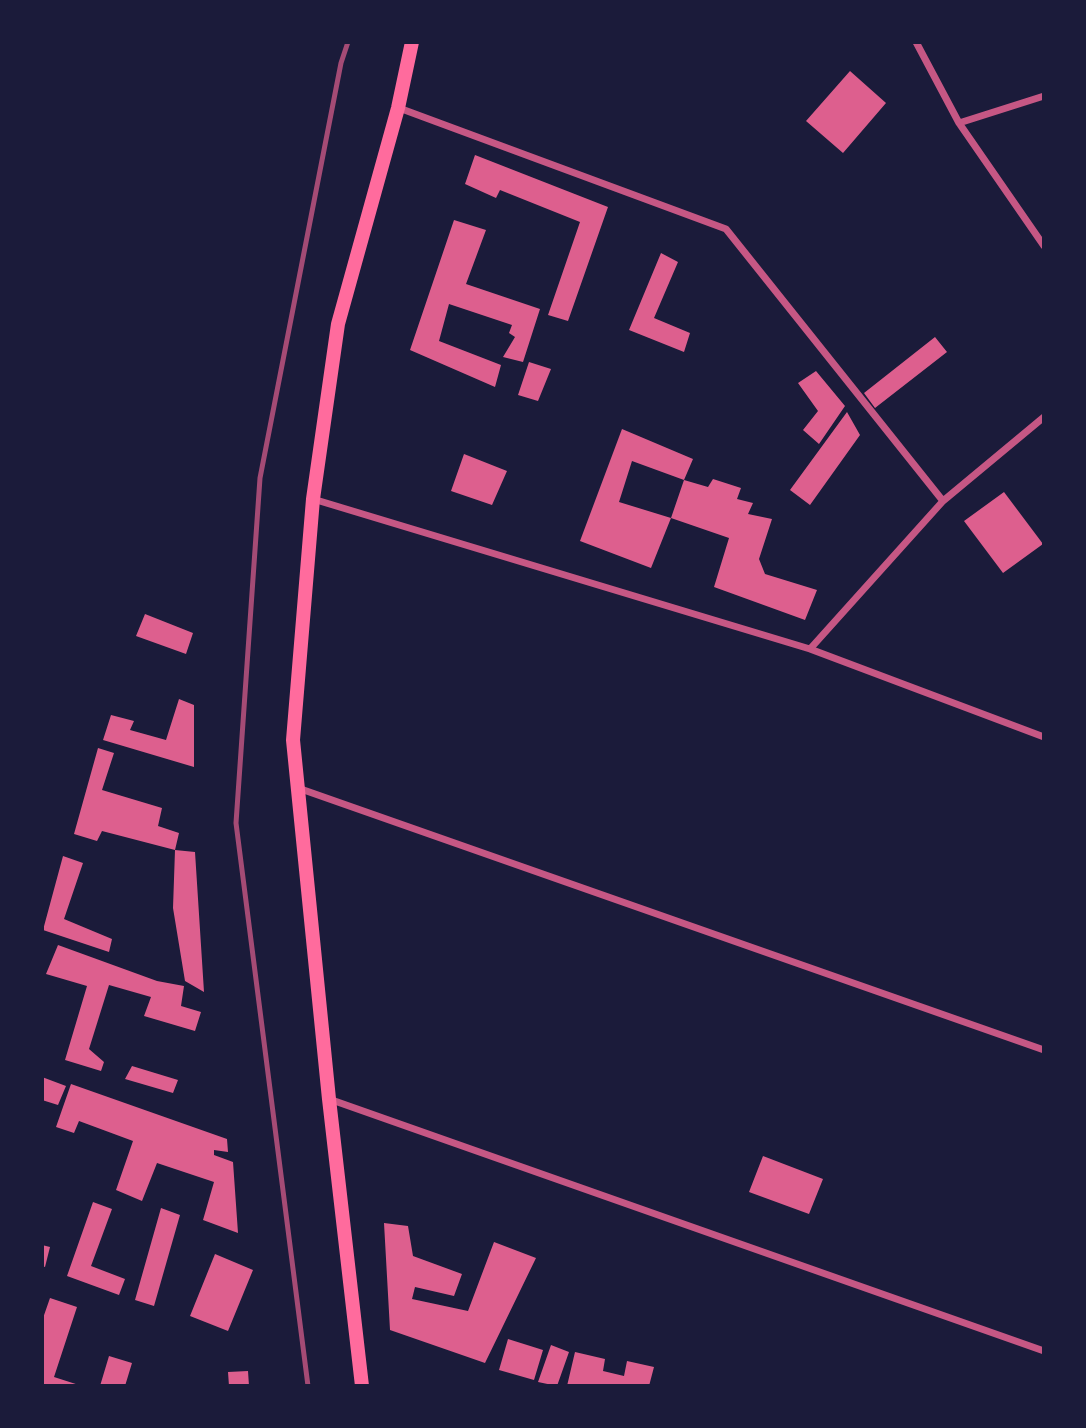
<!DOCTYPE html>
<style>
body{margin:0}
#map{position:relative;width:1086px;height:1428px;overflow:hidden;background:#1b1b3a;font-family:Raleway,sans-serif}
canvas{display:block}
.frame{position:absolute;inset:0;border:44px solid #1b1b3a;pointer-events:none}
</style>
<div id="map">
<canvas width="1086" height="1428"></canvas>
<div class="frame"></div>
</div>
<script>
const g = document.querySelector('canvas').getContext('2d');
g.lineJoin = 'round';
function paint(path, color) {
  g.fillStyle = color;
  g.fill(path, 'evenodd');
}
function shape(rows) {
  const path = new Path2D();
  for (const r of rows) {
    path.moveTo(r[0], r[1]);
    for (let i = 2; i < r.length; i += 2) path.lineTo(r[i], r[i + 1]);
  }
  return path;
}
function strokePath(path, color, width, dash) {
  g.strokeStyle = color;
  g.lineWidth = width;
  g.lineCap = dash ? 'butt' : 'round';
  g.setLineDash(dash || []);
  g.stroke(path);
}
paint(shape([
 [850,71,886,103,843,153,806,121],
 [475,155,608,207,568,321,548,315,580,222,500,190,496,198,465,184],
 [454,220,486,230,466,284,540,309,523,362,503,357,515,337,509,333,512,325,449,304,439,341,501,365,495,387,410,350],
 [661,253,678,262,654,318,690,333,684,352,629,330],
 [935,337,947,352,875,408,864,393],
 [529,362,551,369,538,401,518,395],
 [816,371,845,406,819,444,803,430,818,411,798,383],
 [847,412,860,435,810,505,790,490],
 [622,429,693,459,684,480,632,461,619,502,671,518,651,568,580,541],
 [464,454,507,471,492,505,451,491],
 [713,479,741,488,737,499,753,503,748,514,772,519,759,559,765,574,817,590,805,620,714,587,729,538,671,518,684,480,708,487],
 [1004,492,1043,544,1003,573,964,521],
 [145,614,193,633,186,654,136,636],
 [179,699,194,705,194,767,103,740,111,715,134,721,130,730,166,740],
 [98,748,114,753,102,790,162,808,158,826,179,833,175,850,102,831,97,841,74,834],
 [175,850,195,852,204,992,185,981,173,908],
 [63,856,83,863,64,919,112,939,109,952,43,930],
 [58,945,157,981,184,986,181,1006,201,1012,195,1031,144,1016,151,997,109,985,89,1049,104,1062,101,1071,65,1060,87,986,46,974],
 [132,1066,178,1080,173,1093,125,1079],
 [42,1077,66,1086,58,1105,42,1100],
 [71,1084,227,1139,228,1152,214,1150,214,1155,233,1162,238,1233,203,1220,214,1182,157,1163,142,1201,116,1190,133,1141,79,1121,74,1133,56,1127],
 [763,1156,823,1179,809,1214,749,1192],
 [93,1202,112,1209,91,1266,125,1279,119,1295,67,1276],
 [161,1208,180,1215,154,1306,135,1300],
 [384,1223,408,1226,413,1256,462,1274,454,1296,415,1287,412,1299,468,1311,494,1242,536,1258,485,1363,390,1330],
 [42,1245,50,1247,45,1267,42,1266],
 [215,1254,253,1270,228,1331,190,1316],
 [50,1298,77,1307,54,1377,82,1386,42,1386,42,1321],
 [508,1339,543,1350,534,1380,499,1370],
 [551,1345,569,1352,557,1386,538,1382],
 [575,1352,605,1359,603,1371,624,1376,627,1361,654,1367,649,1386,567,1386],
 [109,1356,132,1363,125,1386,100,1386],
 [248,1371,249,1386,229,1386,228,1372]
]), '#dd5f8e');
strokePath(shape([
 [916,42,959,123,1044,246],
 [399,108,726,229,943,501,1044,417],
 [959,123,1044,96],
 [313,499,810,649,943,501],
 [810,649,1044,737],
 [298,788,1044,1050],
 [329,1099,1044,1351]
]), '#c65784', 7);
strokePath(shape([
 [362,1386,329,1099,293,740,313,499,338,324,398,108,412,42]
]), '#ff6b9d', 14);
strokePath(shape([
 [308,1386,236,823,260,478,341,63,348,42]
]), '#a44b75', 5);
</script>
